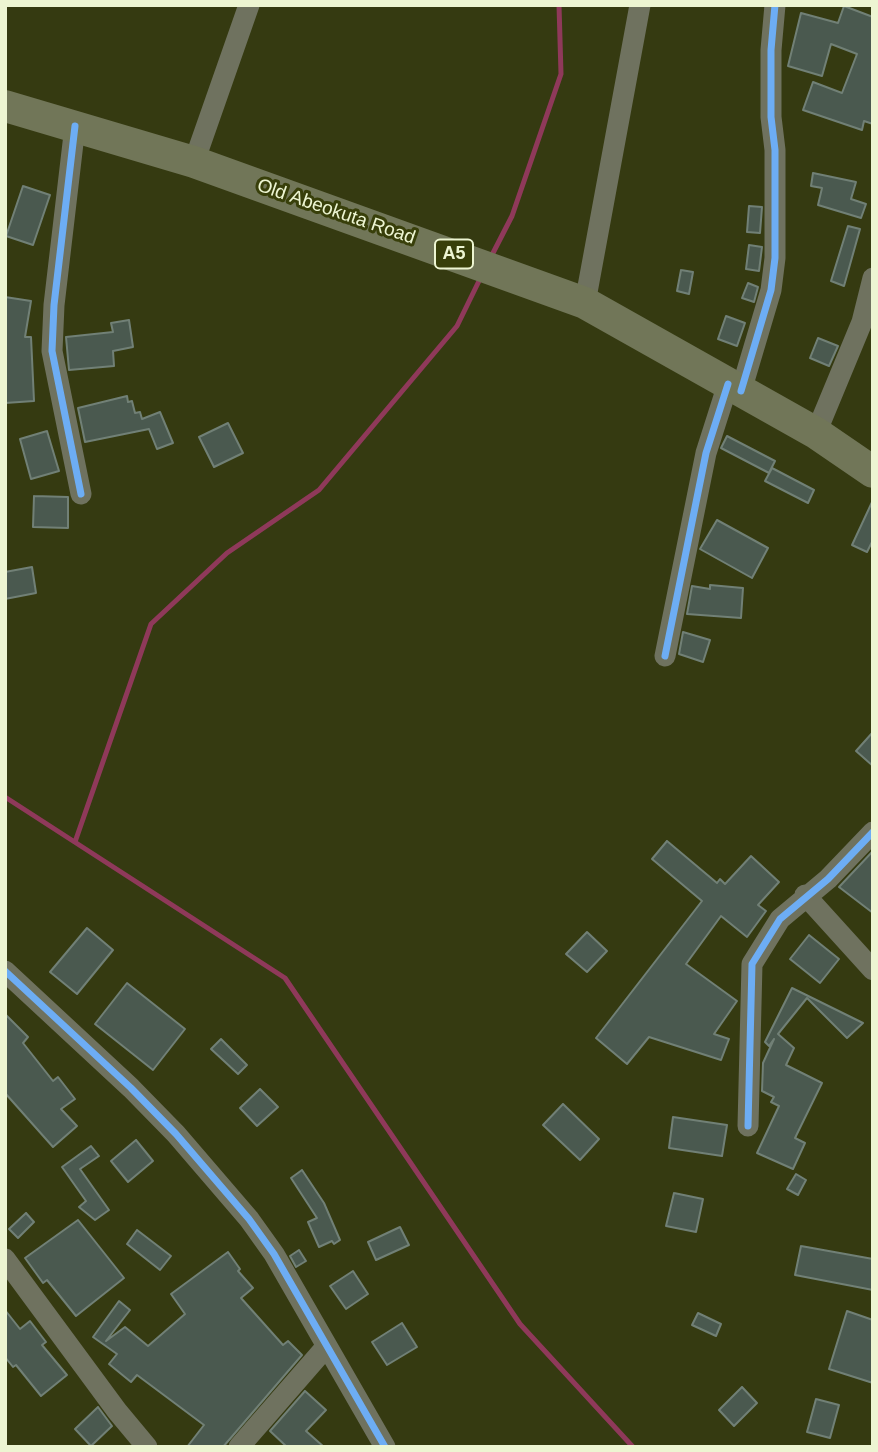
<!DOCTYPE html>
<style>
body{margin:0}
#map{position:relative;width:878px;height:1452px;overflow:hidden;background:#353a11;font-family:Helvetica,sans-serif}
canvas{display:block}
.frame{position:absolute;inset:0;border:7px solid #edf5d2;pointer-events:none}
</style>
<div id="map">
<canvas width="878" height="1452"></canvas>
<div class="frame"></div>
</div>
<script>
const g = document.querySelector('canvas').getContext('2d');
g.lineJoin = 'round';
function shape(rows) {
  const path = new Path2D();
  for (const r of rows) {
    path.moveTo(r[0], r[1]);
    for (let i = 2; i < r.length; i += 2) path.lineTo(r[i], r[i + 1]);
  }
  return path;
}
function strokePath(path, color, width, dash) {
  g.strokeStyle = color;
  g.lineWidth = width;
  g.lineCap = dash ? 'butt' : 'round';
  g.setLineDash(dash || []);
  g.stroke(path);
}
function paint(path, color) {
  g.fillStyle = color;
  g.fill(path, 'evenodd');
}
function write(font, color, halo, rows, align = 'center') {
  g.font = font + ' Helvetica,sans-serif';
  g.lineWidth = 6;
  g.setLineDash([]);
  g.textBaseline = 'middle';
  g.strokeStyle = halo;
  g.fillStyle = color;
  for (const [text, x, y, turn = 0] of rows) {
    g.save();
    g.translate(x, y);
    g.rotate((+turn || 0) * Math.PI / 180);
    g.textAlign = isNaN(turn) ? turn : align;
    if (halo) g.strokeText(text, 0, 0);
    g.fillText(text, 0, 0);
    g.restore();
  }
}
strokePath(shape([
 [493,253,512,216,561,74,559,5],
 [5,797,285,978,520,1324,633,1447],
 [75,842,151,624,227,553,319,490,457,326,479,281]
]), '#8f395a', 5);
const building = shape([
 [844,6,873,17,873,124,864,121,862,130,803,110,813,82,842,93,857,54,831,44,822,76,788,66,801,13,838,23,844,6],
 [813,173,856,182,851,199,866,204,861,218,818,205,822,188,811,186,813,173],
 [23,186,50,195,33,245,6,236,23,186],
 [749,206,762,207,760,233,747,232,749,206],
 [848,226,860,229,844,286,831,281,848,226],
 [749,245,762,247,759,271,746,269,749,245],
 [681,270,693,272,689,294,677,291,681,270],
 [748,283,758,287,754,302,742,298,748,283],
 [5,297,31,301,25,337,31,337,34,401,5,403,5,297],
 [726,316,745,323,737,346,718,339,726,316],
 [129,320,133,347,113,351,114,366,69,370,66,337,113,332,111,323,129,320],
 [818,338,838,346,829,366,810,358,818,338],
 [127,396,128,402,132,401,135,413,140,412,142,419,160,412,173,443,157,449,149,429,85,442,78,408,127,396],
 [228,423,243,453,214,467,199,437,228,423],
 [47,431,59,471,31,479,20,439,47,431],
 [727,436,775,461,769,473,721,448,727,436],
 [772,468,814,490,808,503,765,481,772,468],
 [34,496,68,497,68,528,33,527,34,496],
 [873,500,873,540,867,552,852,545,873,500],
 [717,520,768,548,752,578,700,549,717,520],
 [32,567,36,593,5,599,5,572,32,567],
 [710,585,743,588,741,618,687,614,692,586,710,589,710,585],
 [683,632,710,640,703,662,679,654,683,632],
 [873,732,873,766,856,751,873,732],
 [667,841,717,883,720,879,725,884,751,856,779,882,758,905,766,911,747,937,721,916,686,964,737,1001,714,1034,729,1039,721,1060,649,1037,627,1064,596,1038,702,901,652,859,667,841],
 [873,851,873,913,839,887,873,851],
 [87,928,113,950,77,994,50,972,87,928],
 [587,932,607,951,587,972,566,954,587,932],
 [809,935,839,959,820,983,790,959,809,935],
 [127,983,185,1029,153,1070,95,1024,127,983],
 [792,988,863,1023,847,1038,807,998,778,1034,794,1048,786,1065,822,1083,795,1138,805,1143,793,1169,757,1153,779,1106,771,1102,774,1097,762,1091,763,1063,774,1039,769,1046,765,1042,792,988],
 [5,1014,28,1037,23,1043,53,1081,58,1077,75,1099,61,1109,77,1126,53,1147,5,1093,5,1014],
 [221,1039,247,1065,238,1074,211,1049,221,1039],
 [260,1089,278,1107,257,1126,240,1108,260,1089],
 [563,1104,599,1139,580,1160,543,1125,563,1104],
 [673,1117,727,1125,722,1156,669,1148,673,1117],
 [136,1140,153,1161,128,1182,111,1161,136,1140],
 [91,1146,99,1156,80,1169,109,1210,95,1220,79,1207,86,1201,62,1167,91,1146],
 [302,1170,324,1203,340,1240,334,1244,332,1241,319,1247,308,1222,317,1218,291,1178,302,1170],
 [796,1174,806,1180,798,1195,787,1189,796,1174],
 [674,1193,703,1199,696,1232,666,1226,674,1193],
 [26,1213,34,1222,18,1238,9,1229,26,1213],
 [78,1220,124,1278,76,1316,47,1280,43,1283,25,1258,78,1220],
 [400,1227,409,1245,376,1260,368,1242,400,1227],
 [137,1230,171,1256,160,1270,127,1244,137,1230],
 [801,1246,873,1259,873,1290,795,1275,801,1246],
 [299,1250,306,1261,296,1267,290,1256,299,1250],
 [228,1252,240,1269,238,1271,253,1288,241,1298,283,1345,288,1341,302,1355,223,1447,187,1447,204,1425,137,1375,131,1382,109,1364,117,1354,93,1337,119,1301,130,1310,106,1341,125,1327,148,1346,185,1314,171,1294,228,1252],
 [353,1271,368,1294,346,1309,330,1286,353,1271],
 [5,1310,20,1329,30,1321,46,1342,42,1345,67,1375,41,1396,16,1365,13,1367,5,1357,5,1310],
 [847,1311,873,1320,873,1383,829,1369,847,1311],
 [698,1313,721,1324,716,1336,692,1325,698,1313],
 [402,1323,417,1347,387,1365,372,1342,402,1323],
 [742,1387,757,1403,734,1426,719,1410,742,1387],
 [305,1391,326,1410,306,1431,324,1447,287,1447,270,1431,305,1391],
 [816,1399,839,1405,830,1438,807,1432,816,1399],
 [98,1407,112,1426,91,1446,75,1429,98,1407]
]);
paint(building, '#4a594f');
strokePath(building, '#718076', 2);
strokePath(shape([
 [75,126,54,305,52,351,81,494],
 [194,162,249,5],
 [585,303,640,5],
 [741,391,771,290,775,258,775,150,771,117,771,50,775,5],
 [816,433,862,322,873,278],
 [665,656,706,453,728,384],
 [805,895,873,970],
 [5,971,131,1088,176,1134,249,1219,274,1254,385,1447],
 [748,1126,752,964,780,919,828,879,873,832],
 [5,1259,117,1411,147,1447],
 [239,1447,326,1347]
]), '#6f725f', 21);
strokePath(shape([
 [5,106,194,162,585,303,816,433,873,472]
]), '#717658', 32);
strokePath(shape([
 [75,126,54,305,52,351,81,494],
 [741,391,771,290,775,258,775,150,771,117,771,50,775,5],
 [665,656,706,453,728,384],
 [5,971,131,1088,176,1134,249,1219,274,1254,385,1447],
 [748,1126,752,964,780,919,828,879,873,832]
]), '#6dadf4', 7);
for (const [x, y, w] of [
 [454,254,38]
]) {
  const box = new Path2D();
  box.roundRect(x - w / 2, y - 14.5, w, 29, 5);
  g.fillStyle = '#383f0a';
  g.fill(box);
  strokePath(box, '#edf5d2', 2);
}
write('bold 18px', '#edf5d2', null, [
 ["A5",454,254]
]);
write('19px', '#edf5d2', '#383f0a', [
 ["Old Abeokuta Road",336,212,19]
]);
</script>
